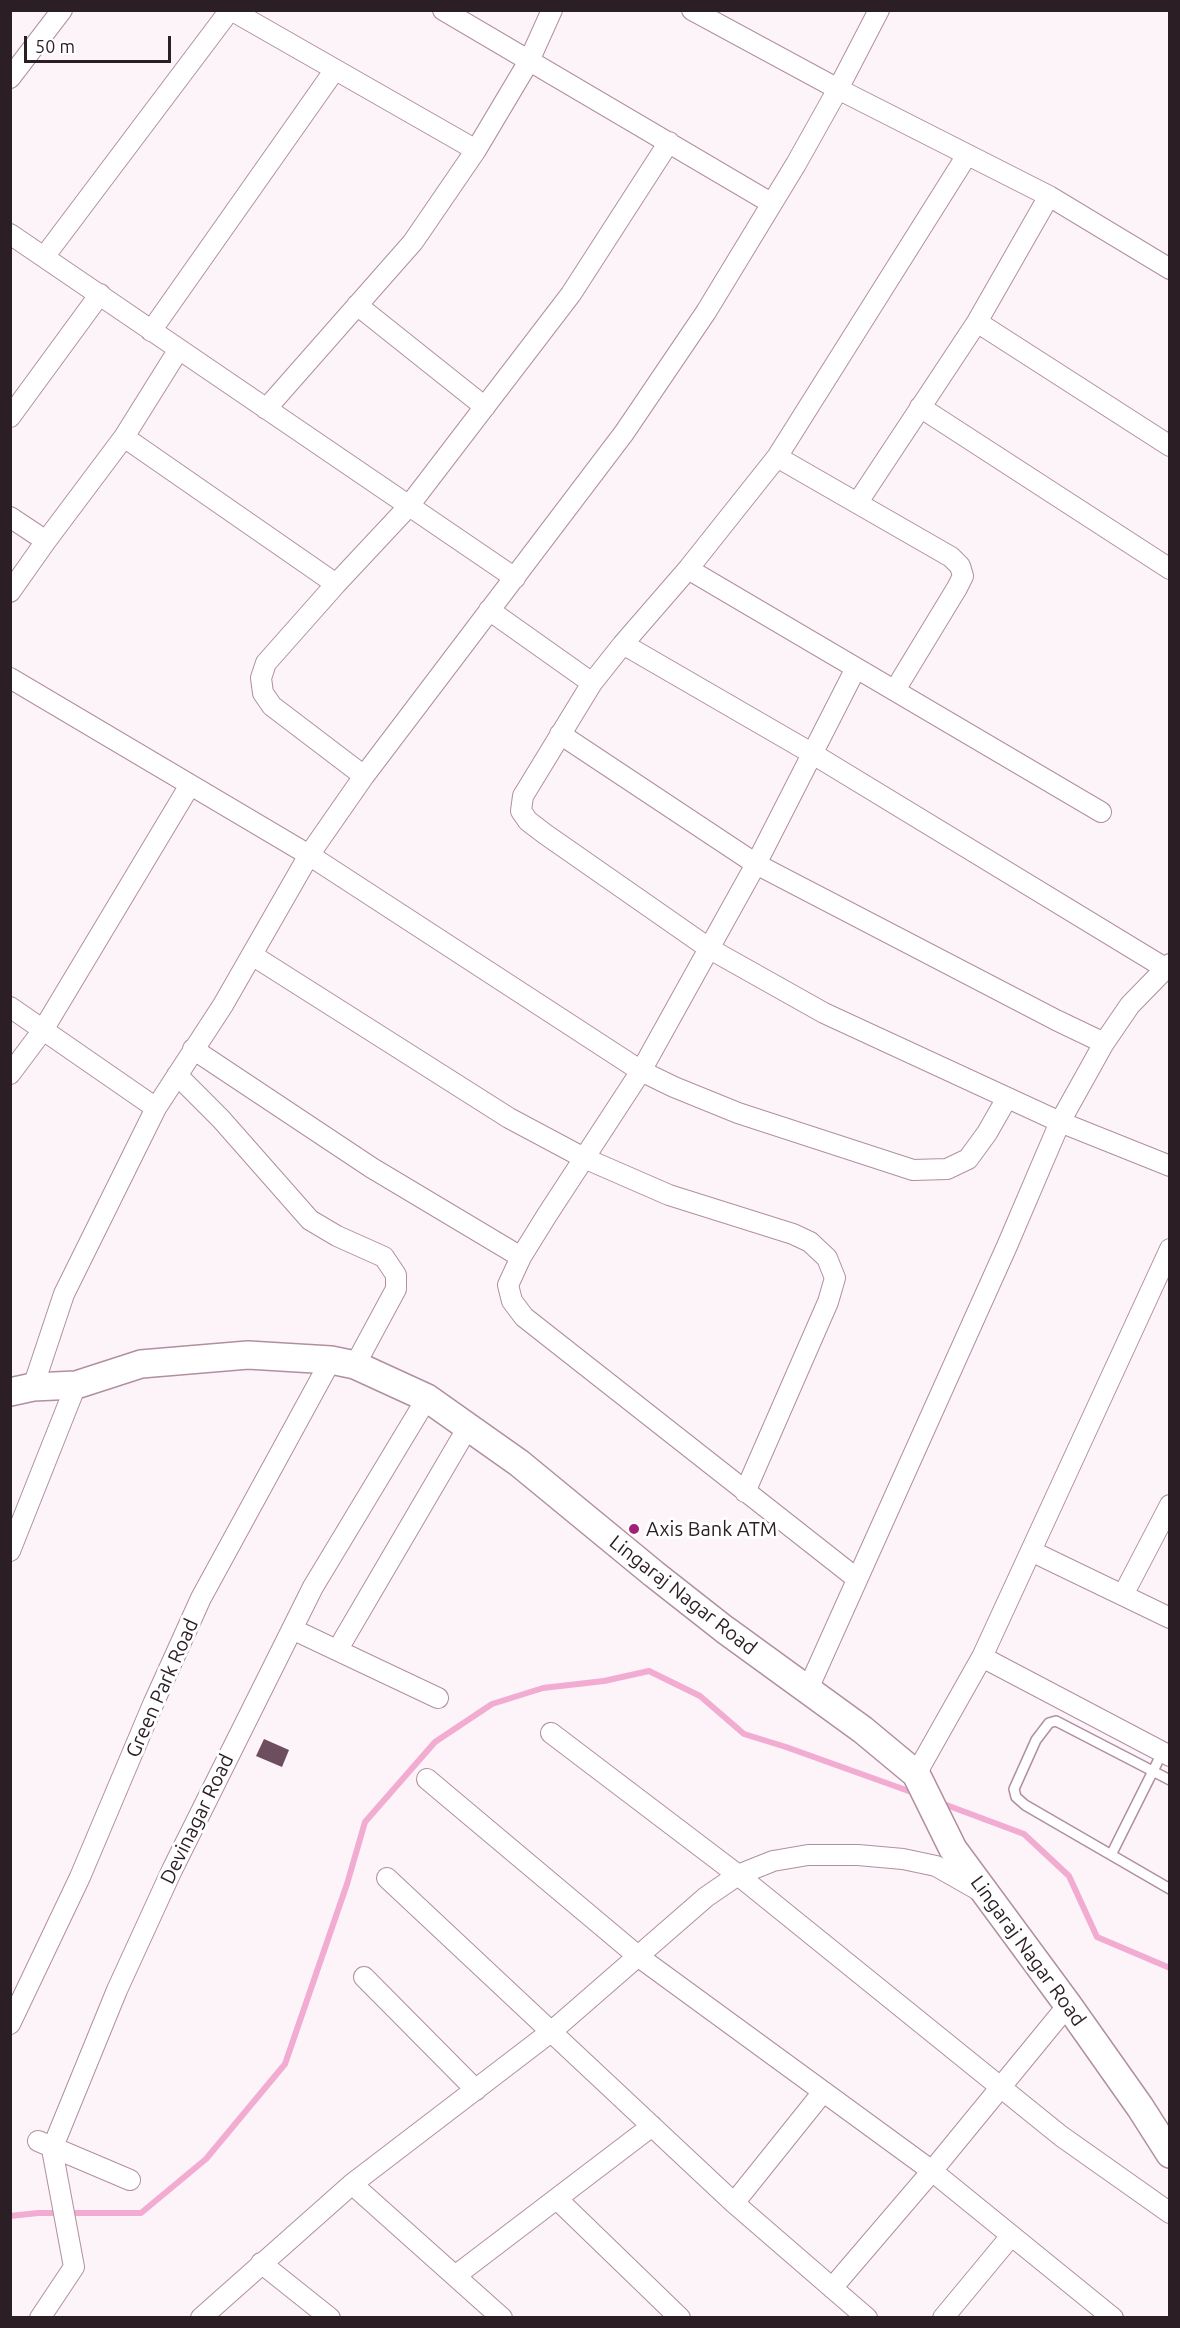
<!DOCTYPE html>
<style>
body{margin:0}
#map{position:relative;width:1180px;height:2328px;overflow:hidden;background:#fcf4f8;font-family:Ubuntu,sans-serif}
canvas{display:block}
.frame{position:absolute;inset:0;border:12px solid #2b1e25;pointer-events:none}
.scale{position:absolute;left:24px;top:36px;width:147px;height:27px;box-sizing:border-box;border:3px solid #2b1e25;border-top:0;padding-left:8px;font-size:18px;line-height:21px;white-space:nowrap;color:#2b1e25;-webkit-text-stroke:4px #fff;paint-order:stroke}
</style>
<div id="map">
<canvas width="1180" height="2328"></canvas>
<div class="frame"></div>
<div class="scale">50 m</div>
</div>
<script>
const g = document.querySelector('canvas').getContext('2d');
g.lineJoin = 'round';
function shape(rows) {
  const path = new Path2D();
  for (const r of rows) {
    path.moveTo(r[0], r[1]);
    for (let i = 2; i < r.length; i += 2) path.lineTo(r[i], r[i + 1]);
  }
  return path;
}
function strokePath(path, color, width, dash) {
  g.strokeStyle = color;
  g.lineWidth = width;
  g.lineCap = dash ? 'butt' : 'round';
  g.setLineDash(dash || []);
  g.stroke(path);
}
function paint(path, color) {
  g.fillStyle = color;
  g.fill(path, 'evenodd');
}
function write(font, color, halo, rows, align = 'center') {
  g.font = font + ' Ubuntu,sans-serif';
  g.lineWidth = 6;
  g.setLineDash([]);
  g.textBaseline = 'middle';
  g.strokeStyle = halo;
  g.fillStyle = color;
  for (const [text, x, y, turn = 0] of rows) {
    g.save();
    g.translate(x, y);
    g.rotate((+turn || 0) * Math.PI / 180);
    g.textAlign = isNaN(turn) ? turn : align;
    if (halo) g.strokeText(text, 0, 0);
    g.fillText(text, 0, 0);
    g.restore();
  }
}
strokePath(shape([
 [941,1803,1024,1834,1069,1876,1097,1937,1170,1968],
 [10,2216,38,2213,141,2213,206,2159,285,2064,347,1884,365,1822,435,1742,492,1704,543,1688,604,1681,649,1671,700,1696,744,1734,786,1747,917,1794]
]), '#f2abd1', 6);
paint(shape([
 [264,1739,289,1750,282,1767,256,1756]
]), '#6c4e5e');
const lane = shape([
 [1170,1780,1056,1721,1049,1723,1036,1740,1014,1789,1016,1797,1025,1805,1170,1889],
 [1111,1855,1162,1753]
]);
const street = shape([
 [231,10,476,150],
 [443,10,771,203],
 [692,10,838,89,1049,196,1170,269],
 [10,78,62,10],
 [967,155,777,457,688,569,623,644,592,683,523,796,521,811,528,821,545,834,710,949,824,1013,1060,1122,1170,1166],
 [10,234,515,578],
 [44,257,230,10],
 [357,305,485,407],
 [977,322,1170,446],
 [151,331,334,71],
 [920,407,1170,569],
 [266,409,413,242,476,150,529,61,552,10],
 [10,417,100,294],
 [124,437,336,584],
 [777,457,951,557,960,566,963,576,957,588,895,690],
 [858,502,977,322,1049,196],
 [10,517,46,541,10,592],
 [46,541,124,437,179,349],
 [688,569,1101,812],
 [489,610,592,683],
 [623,644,813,754,1165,968],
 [856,668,756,864,641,1071,547,1215,521,1257,508,1285,512,1301,524,1317,856,1578],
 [10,678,309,855,641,1071,674,1087,738,1113,913,1170,947,1169,968,1159,987,1133,1007,1098],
 [560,734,756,864,1056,1020,1104,1043],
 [364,776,272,706,263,693,261,678,266,663,336,584,408,507,571,294,669,142],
 [252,955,509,1118,584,1158,669,1195,793,1234,810,1242,827,1258,835,1278,828,1302,745,1492],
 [10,1007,156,1108],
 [193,1049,372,1168,521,1257],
 [10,1074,43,1030,190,785],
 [177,1075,221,1119,310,1220,337,1236,384,1257,396,1275,396,1289,355,1365],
 [33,1387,64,1294,156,1108,223,1005,309,855,364,776,624,433,706,312,796,164,838,89,879,10],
 [10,1551,76,1385],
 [1031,1551,1170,1618],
 [1123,1595,1170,1505],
 [292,1629,438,1698],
 [338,1649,468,1427],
 [982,1657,1170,1756],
 [808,1689,1007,1246,1060,1122,1104,1043,1130,1005,1170,964],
 [551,1733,738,1875,1061,2136,1170,2213],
 [916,1774,982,1657,1170,1249],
 [427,1779,639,1957,932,2171,1113,2318],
 [387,1878,734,2203,867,2318],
 [364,1977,476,2090],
 [10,2024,80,1877,154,1702,201,1598,331,1360],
 [38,2141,130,2180],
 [352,2184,502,2318],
 [557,2199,680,2318],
 [734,2203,823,2092],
 [261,2263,330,2318],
 [455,2276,652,2126],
 [832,2288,932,2171,1068,2005],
 [40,2318,74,2267,52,2149,117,1990,172,1870,313,1587,427,1398],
 [201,2318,352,2184,552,2031,706,1897,738,1875,773,1861,808,1855,858,1855,903,1859,936,1866,980,1891],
 [943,2318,1011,2236]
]);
const secondary = shape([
 [10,1392,33,1387,76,1385,141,1364,248,1355,331,1360,355,1365,427,1398,519,1463,654,1574,724,1629,863,1730,916,1774,953,1849,1068,2005,1140,2107,1170,2154]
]);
strokePath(lane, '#b18fa1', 12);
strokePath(street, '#b18fa1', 22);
strokePath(secondary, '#b18fa1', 30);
strokePath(lane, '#fff', 9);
strokePath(street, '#fff', 20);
strokePath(secondary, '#fff', 27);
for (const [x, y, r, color] of [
 [634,1529,6,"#a12275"]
]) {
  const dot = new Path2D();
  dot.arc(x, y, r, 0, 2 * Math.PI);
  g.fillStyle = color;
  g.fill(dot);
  strokePath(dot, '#fff', 2);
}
write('20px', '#2b1e25', '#fff', [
 ["Axis Bank ATM",646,1529]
], 'left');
write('20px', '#2b1e25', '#fff', [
 ["Lingaraj Nagar Road",683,1595,38],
 ["Green Park Road",162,1688,-66],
 ["Devinagar Road",197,1819,-64],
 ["Lingaraj Nagar Road",1028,1951,54]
]);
</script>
